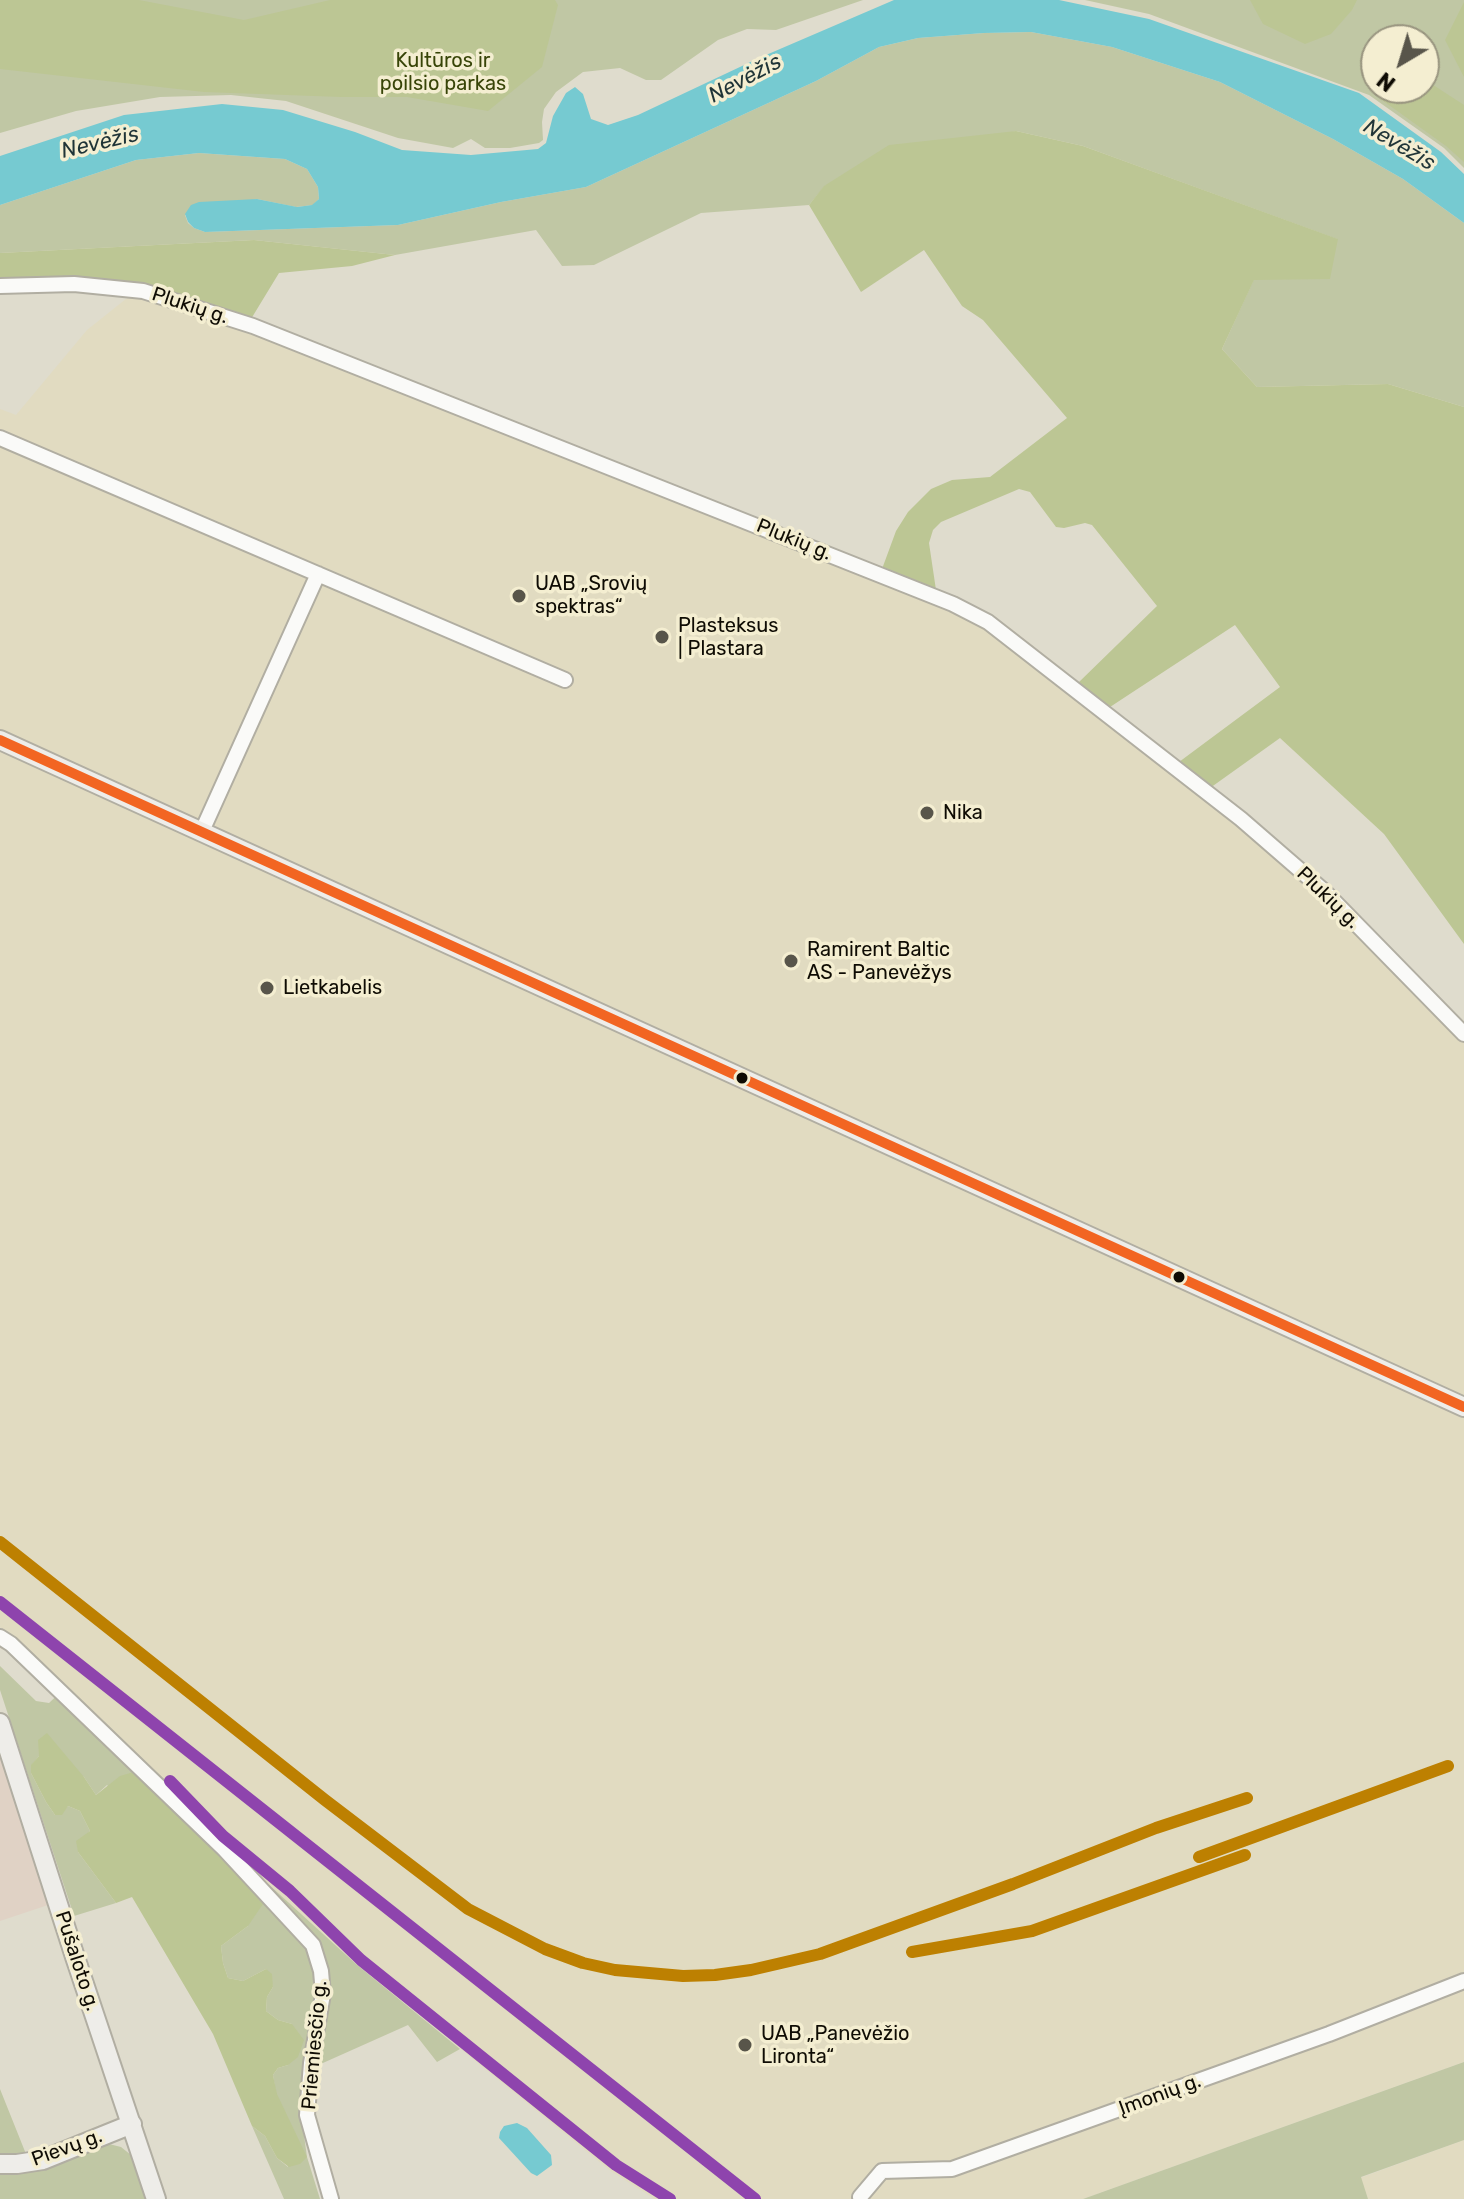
<!DOCTYPE html>
<html>
<head>
<meta charset="utf-8">
<style>
	body { margin:0 }
	#map { position:relative; width:1464px; height:2199px; overflow:hidden; background:#dfdccd; font-family:Rubik,sans-serif }
	canvas { display:block }
	.north { position:absolute; left:1360px; top:24px; width:80px; height:80px; box-sizing:border-box; background:#f4eed1; border:2px solid #98947f; border-radius:50%; rotate:218deg; font-size:22px; font-weight:700; line-height:32px; text-align:center; color:#0f0c04 }
	.north::after { content:''; display:block; margin:auto; width:28px; height:36px; background:#58554a; clip-path:polygon(50% 0,100% 100%,50% 72%,0 100%) }
</style>
</head>
<body>
<div id="map">
<canvas width="1464" height="2199"></canvas>
<div class="north">N</div>
</div>
<script>
const ctx = document.querySelector('canvas').getContext('2d');
ctx.lineJoin = 'round';
function paint(path, color) { ctx.fillStyle = color; ctx.fill(path, 'evenodd'); }
const toPath = rows => new Path2D(rows.map(r => 'M' + r).join(''));
function strokePath(path, color, width, dash) { ctx.strokeStyle = color; ctx.lineWidth = width; ctx.lineCap = dash ? 'butt' : 'round'; ctx.setLineDash(dash || []); ctx.stroke(path); }
function drawText(font, color, halo, rows, align = 'center') {
  ctx.font = font + ' Rubik,sans-serif'; ctx.lineWidth = 7; ctx.setLineDash([]); ctx.textBaseline = 'middle'; ctx.strokeStyle = halo; ctx.fillStyle = color; for (const [text, x, y, turn = 0] of rows) {
    ctx.save(); ctx.translate(x, y); ctx.rotate((+turn || 0) * Math.PI / 180); ctx.textAlign = isNaN(turn) ? turn : align; if (halo) ctx.strokeText(text, 0, 0); ctx.fillText(text, 0, 0); ctx.restore();
  }
}
paint(toPath([
	[0,1754,48,1905,0,1921]
]), '#e0d2c5');
paint(toPath([
	[141,287,936,590,983,610,1009,627,1262,829,1464,1028,1464,2062,1083,2199,655,2199,612,2172,356,1964,221,1841,19,1643,0,1627,0,409,16,415,87,330],
	[1464,2140,1464,2199,1368,2199,1360,2178]
]), '#e1dbc1');
paint(toPath([
	[0,0,863,0,776,30,747,29,718,40,661,80,646,80,620,68,583,72,556,92,544,109,542,122,543,140,539,143,510,148,485,148,471,139,453,148,398,138,286,101,231,95,160,97,76,111,0,133],
	[1085,0,1464,0,1464,168,1444,148,1369,95,1149,14],
	[1376,40,1424,40,1424,88,1376,88],
	[1031,32,1112,47,1220,82,1333,139,1403,179,1464,223,1464,407,1388,384,1257,387,1222,349,1254,279,1329,279,1337,239,1083,146,1016,131,825,186,809,205,701,213,594,265,562,266,536,230,395,255,254,240,0,253,0,205,136,160,199,153,285,159,307,169,318,187,319,199,313,205,296,207,257,199,185,215,188,223,194,228,205,232,398,225,501,202,586,187,816,81,879,47,918,38,984,33],
	[0,1666,36,1701,49,1703,65,1688,221,1841,356,1964,460,2049,437,2062,408,2025,305,2071,302,2121,307,2157,320,2199,284,2199,252,2126,265,2136,277,2158,288,2167,273,2075,278,2068,288,2065,292,2024,278,2020,266,2011,267,1997,273,1987,266,1969,243,1981,228,1978,223,1963,221,1946,248,1926,107,1785,96,1795,84,1777,39,1756,32,1765,31,1773,46,1802,55,1815,68,1806,80,1811,90,1831,84,1837,78,1852,116,1903,74,1916,0,1690],
	[1464,2062,1464,2140,1361,2177,1368,2199,1083,2199],
	[0,2089,26,2154,109,2144,121,2147,136,2159,149,2199,0,2199]
]), '#c0c7a4');
paint(toPath([
	[0,0,139,0,244,20,330,0,555,0,558,5,542,67,488,111,407,97,341,97,204,92,0,69],
	[1250,0,1357,0,1352,10,1331,34,1305,44,1263,24],
	[1464,2,1464,77,1445,40],
	[1424,79,1464,105,1464,162,1446,146,1375,95,1381,88,1424,88],
	[1016,131,1083,146,1338,239,1330,279,1254,280,1222,349,1257,387,1388,384,1464,407,1464,944,1384,834,1280,738,1210,788,1179,762,1280,687,1235,625,1110,707,1078,683,1157,606,1092,525,1085,523,1064,528,1056,527,1030,492,1019,489,941,522,933,530,929,543,936,590,882,569,896,531,908,512,931,489,952,480,990,477,1067,418,983,320,962,306,924,250,861,292,809,205,824,186,889,145],
	[254,240,395,255,352,266,279,273,251,319,141,287,0,281,0,253],
	[47,1733,84,1777,96,1795,120,1776,137,1771,221,1853,265,1901,248,1926,221,1946,223,1963,228,1978,243,1981,266,1969,272,1974,273,1987,267,1997,266,2011,278,2020,292,2024,304,2040,298,2057,288,2065,278,2068,273,2075,277,2094,307,2157,300,2164,289,2167,277,2158,265,2136,252,2126,213,2034,132,1897,116,1903,78,1852,76,1841,90,1831,80,1811,68,1806,62,1815,55,1815,46,1802,31,1773,31,1765,39,1756,38,1740]
]), '#bcc694');
paint(toPath([
	[894,0,1059,0,1149,19,1359,93,1441,152,1464,174,1464,223,1403,179,1333,139,1220,82,1112,47,1031,32,984,33,918,38,879,47,816,81,586,187,501,202,398,225,205,232,194,228,188,222,185,214,191,205,199,202,257,199,297,207,312,205,319,199,318,187,307,169,285,159,199,153,136,160,0,205,0,156,124,115,222,104,283,110,355,132,402,150,471,155,538,149,546,143,553,116,566,93,575,87,583,94,591,119,608,125,638,115,759,58],
	[517,2123,527,2128,551,2155,552,2165,537,2176,531,2173,499,2138,500,2132,504,2126]
]), '#76cad1');
const street = toPath([
	[0,286,74,284,143,291,253,326,953,604,988,622,1241,819,1324,891,1464,1034],
	[0,438,565,680],
	[202,831,318,574],
	[0,1637,11,1644,224,1849,313,1945,321,1971,323,1994,311,2063,307,2115,331,2199],
	[860,2197,882,2171,952,2169,1329,2034,1464,1981]
]);
const secondary = toPath([
	[0,740,1464,1407],
	[0,1723,75,1957,156,2199],
	[0,2164,17,2164,43,2160,132,2124]
]);
strokePath(street, '#b1aea2', 18);
strokePath(secondary, '#b1aea2', 22);
strokePath(street, '#fafaf8', 14);
strokePath(secondary, '#eeede9', 18);
strokePath(toPath([
	[0,740,1464,1407]
]), '#f26522', 10);
strokePath(toPath([
	[0,1542,325,1800,468,1909,545,1949,583,1963,615,1970,683,1976,715,1975,751,1970,820,1954,1013,1884,1156,1828,1247,1798],
	[1199,1857,1448,1766],
	[912,1952,1032,1931,1245,1855]
]), '#bd8001', 12);
strokePath(toPath([
	[0,1602,755,2199],
	[170,1781,223,1836,290,1891,361,1960,616,2165,670,2199]
]), '#8e44ad', 12);
for (const [x, y, r, color] of [
	[519,596,8,"#58554a"],
	[662,637,8,"#58554a"],
	[927,813,8,"#58554a"],
	[791,961,8,"#58554a"],
	[267,988,8,"#58554a"],
	[742,1078,7,"#0f0c04"],
	[1179,1277,7,"#0f0c04"],
	[745,2045,8,"#58554a"]
]) { const dot = new Path2D(); dot.arc(x, y, r, 0, 2 * Math.PI); ctx.fillStyle = color; ctx.fill(dot); strokePath(dot, '#f4eed1', 3); }
drawText('20px', '#384508', '#f4eed1', [
	["Kultūros ir",443,61],
	["poilsio parkas",443,84]
]);
drawText('20px', '#0f0c04', '#f4eed1', [
	["Plukių g.",190,306,18],
	["Plukių g.",794,540,22],
	["Plukių g.",1328,898,44],
	["Pušaloto g.",77,1961,72],
	["Priemiesčio g.",315,2045,-85],
	["Įmonių g.",1160,2095,-20],
	["Pievų g.",67,2148,-20]
]);
drawText('20px', '#0f0c04', '#f4eed1', [
	["UAB „Srovių",535,584],
	["spektras“",535,607],
	["Plasteksus",678,626],
	["| Plastara",678,649],
	["Nika",943,813],
	["Ramirent Baltic",807,950],
	["AS - Panevėžys",807,973],
	["Lietkabelis",283,988],
	["UAB „Panevėžio",761,2034],
	["Lironta“",761,2057]
], 'left');
drawText('italic 22px', '#1f3437', '#f4eed1', [
	["Nevėžis",745,79,-28],
	["Nevėžis",100,143,-13],
	["Nevėžis",1399,145,31]
]);
</script>
</body>
</html>
